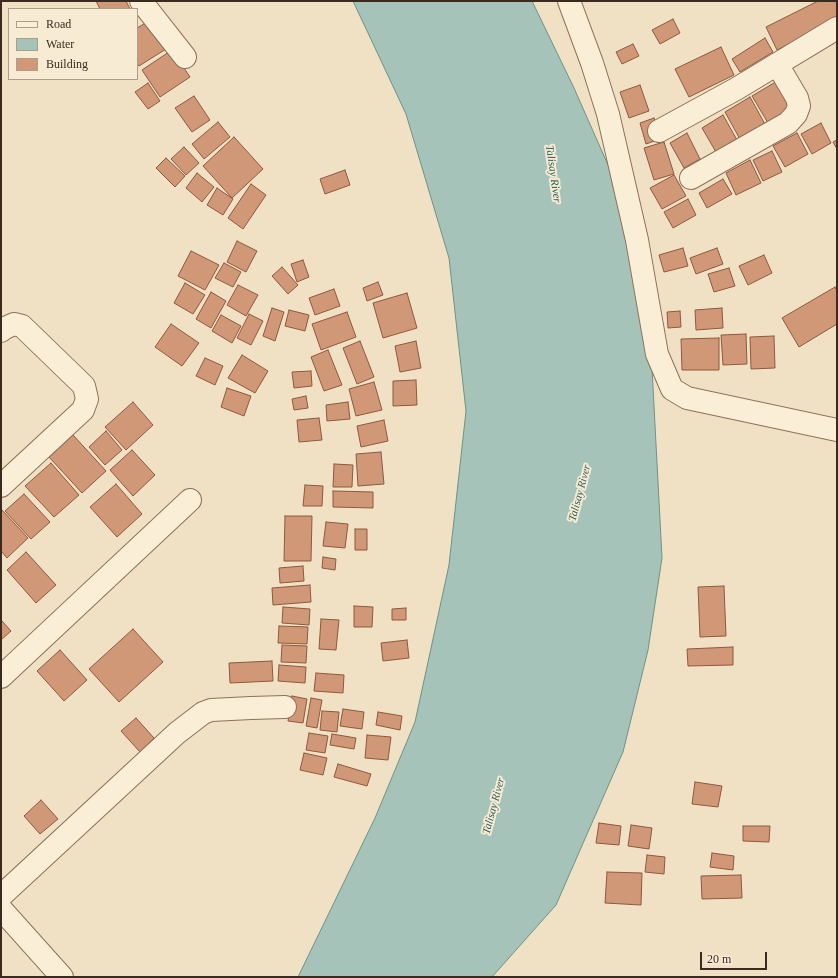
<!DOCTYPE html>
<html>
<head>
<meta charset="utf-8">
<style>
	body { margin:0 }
	#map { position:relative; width:838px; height:978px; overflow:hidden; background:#f1e1c4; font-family:"Times New Roman",serif }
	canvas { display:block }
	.frame { position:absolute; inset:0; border:2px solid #3b2a1e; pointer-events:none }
	.legend { position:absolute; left:8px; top:8px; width:130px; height:72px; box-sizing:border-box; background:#f7ebd4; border:1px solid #ac9e8b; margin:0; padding:5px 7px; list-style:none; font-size:12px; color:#3b2a1e }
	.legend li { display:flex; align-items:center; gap:8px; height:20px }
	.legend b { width:20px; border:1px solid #ac9e8b }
	.scale { position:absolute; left:700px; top:952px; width:67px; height:18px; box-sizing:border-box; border:2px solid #3b2a1e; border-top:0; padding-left:5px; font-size:12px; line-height:14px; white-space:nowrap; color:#3b2a1e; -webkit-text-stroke:3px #f7ebd4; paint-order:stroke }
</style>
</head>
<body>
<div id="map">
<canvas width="838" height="978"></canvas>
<div class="frame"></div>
<ul class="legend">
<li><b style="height:5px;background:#fbeed7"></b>Road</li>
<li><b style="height:11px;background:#a6c3b9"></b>Water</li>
<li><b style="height:11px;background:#d19877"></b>Building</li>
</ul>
<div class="scale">20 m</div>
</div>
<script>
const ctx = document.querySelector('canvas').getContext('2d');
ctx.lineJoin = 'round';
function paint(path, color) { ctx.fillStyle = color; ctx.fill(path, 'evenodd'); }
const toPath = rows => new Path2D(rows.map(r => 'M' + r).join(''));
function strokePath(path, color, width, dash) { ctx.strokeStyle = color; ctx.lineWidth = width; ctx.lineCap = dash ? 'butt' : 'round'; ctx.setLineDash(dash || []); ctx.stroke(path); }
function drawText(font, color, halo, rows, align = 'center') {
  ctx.font = font + ' "Times New Roman",serif'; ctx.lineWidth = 4; ctx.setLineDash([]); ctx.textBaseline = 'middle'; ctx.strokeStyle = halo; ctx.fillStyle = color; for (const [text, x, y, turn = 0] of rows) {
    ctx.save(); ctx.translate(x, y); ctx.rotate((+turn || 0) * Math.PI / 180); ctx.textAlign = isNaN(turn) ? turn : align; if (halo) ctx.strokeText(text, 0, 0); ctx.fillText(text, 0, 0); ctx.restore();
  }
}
const water = toPath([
	[353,1,532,1,574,88,619,190,651,349,662,558,648,650,623,752,556,905,492,977,298,977,375,818,415,722,449,565,466,411,449,258,406,114,353,1]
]);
paint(water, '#a6c3b9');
strokePath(water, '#6c9287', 1);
const building = toPath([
	[96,1,126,1,130,9,100,9,96,1],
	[818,1,837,1,837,20,777,50,766,27,818,1],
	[673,19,680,33,660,44,652,30,673,19],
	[149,21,166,49,139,66,137,64,137,28,149,21],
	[765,38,773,52,740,72,732,59,765,38],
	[633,44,639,56,622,64,616,52,633,44],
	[721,47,734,75,689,97,675,69,721,47],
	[172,50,190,77,160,97,142,70,172,50],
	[779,80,795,107,768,123,752,96,779,80],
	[148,83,160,101,148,109,135,92,148,83],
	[640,85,649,111,629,118,620,92,640,85],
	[194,96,210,120,192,132,175,108,194,96],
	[750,97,766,126,741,141,725,112,750,97],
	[723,115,737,140,716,152,702,128,723,115],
	[654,118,660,139,646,144,640,123,654,118],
	[218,122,230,137,204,159,192,144,218,122],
	[821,123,831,143,812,154,801,134,821,123],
	[687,133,700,159,684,168,670,143,687,133],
	[797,133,808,154,785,167,773,146,797,133],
	[234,137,263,169,232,198,203,166,234,137],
	[837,140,837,149,833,142,837,140],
	[664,142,674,174,654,180,644,148,664,142],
	[184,147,199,163,186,175,171,159,184,147],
	[772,151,782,172,763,181,753,160,772,151],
	[166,158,185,176,175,187,156,168,166,158],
	[750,160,761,183,736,195,726,173,750,160],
	[345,170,350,185,325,194,320,179,345,170],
	[197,173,214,187,202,202,186,188,197,173],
	[674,175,686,196,662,209,650,188,674,175],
	[723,179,732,194,707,208,699,193,723,179],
	[251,184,266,195,243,229,228,218,251,184],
	[217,188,233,199,223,215,207,205,217,188],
	[688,199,696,215,673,228,664,212,688,199],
	[237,241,257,251,246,272,227,262,237,241],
	[683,248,688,266,664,272,659,255,683,248],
	[717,248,723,264,696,274,690,258,717,248],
	[191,251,219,265,205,290,178,276,191,251],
	[764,255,772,273,748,285,739,266,764,255],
	[303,260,309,277,297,282,291,264,303,260],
	[224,263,241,272,233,287,215,278,224,263],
	[282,267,298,285,288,294,272,276,282,267],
	[729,268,735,286,714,292,708,274,729,268],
	[378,282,383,295,367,301,363,288,378,282],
	[185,283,205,295,193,314,174,303,185,283],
	[238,285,258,295,246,316,227,305,238,285],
	[835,287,837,291,837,324,799,347,782,318,835,287],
	[334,289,340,306,315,315,309,298,334,289],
	[211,292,226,301,211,328,196,319,211,292],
	[407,293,417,328,383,338,373,303,407,293],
	[272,308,284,312,275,341,263,336,272,308],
	[722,308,723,328,696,330,695,310,722,308],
	[289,310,309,315,305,331,285,326,289,310],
	[680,311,681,327,668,328,667,312,680,311],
	[347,312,356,337,321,350,312,324,347,312],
	[249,314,263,321,251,345,237,338,249,314],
	[221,315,241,326,232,343,212,331,221,315],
	[171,324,199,343,182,366,155,347,171,324],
	[746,334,747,364,723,365,721,335,746,334],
	[774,336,775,368,751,369,750,337,774,336],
	[719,338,719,370,682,370,681,339,719,338],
	[360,341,374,377,357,384,343,348,360,341],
	[416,341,421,368,400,372,395,346,416,341],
	[328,350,342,385,324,391,311,357,328,350],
	[242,355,268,371,255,393,228,378,242,355],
	[205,358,223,366,215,385,196,376,205,358],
	[311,371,312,386,294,388,292,372,311,371],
	[416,380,417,405,393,406,393,381,416,380],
	[374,382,382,410,356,416,349,389,374,382],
	[227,388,251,396,244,416,221,407,227,388],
	[306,396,308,408,294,410,292,399,306,396],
	[133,402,153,425,126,450,105,427,133,402],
	[348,402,350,419,327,421,326,405,348,402],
	[319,418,322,440,299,442,297,420,319,418],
	[384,420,388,441,361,447,357,426,384,420],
	[106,431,122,450,105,465,89,447,106,431],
	[73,435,106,471,82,493,49,457,73,435],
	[132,450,155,475,133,496,110,470,132,450],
	[381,452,384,484,358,486,356,454,381,452],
	[51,463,79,495,54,517,25,486,51,463],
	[334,464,353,465,352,487,333,487,334,464],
	[116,484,142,514,117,537,90,507,116,484],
	[305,485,323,486,322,506,303,506,305,485],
	[333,491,373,492,373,508,333,507,333,491],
	[24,494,50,522,31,539,5,511,24,494],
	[1,509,28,538,7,558,1,551,1,509],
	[285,516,312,516,311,561,284,561,285,516],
	[326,522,348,524,345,548,323,546,326,522],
	[355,529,367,529,367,550,355,550,355,529],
	[26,552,56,585,36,603,7,570,26,552],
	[323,557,336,559,335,570,322,568,323,557],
	[303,566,304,581,280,583,279,568,303,566],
	[310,585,311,602,273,605,272,588,310,585],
	[724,586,726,636,700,637,698,587,724,586],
	[354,606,373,607,372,627,354,627,354,606],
	[283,607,310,609,309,625,282,623,283,607],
	[406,608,406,620,392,620,392,609,406,608],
	[321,619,339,620,336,650,319,649,321,619],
	[1,620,11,631,1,640,1,620],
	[279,626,308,627,307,644,278,643,279,626],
	[133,629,163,662,119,702,89,669,133,629],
	[407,640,409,658,383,661,381,643,407,640],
	[282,645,307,646,306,663,281,662,282,645],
	[733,647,733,665,688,666,687,649,733,647],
	[60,650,87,680,64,701,37,671,60,650],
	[272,661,273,681,230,683,229,663,272,661],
	[279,665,306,667,305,683,278,681,279,665],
	[316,673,344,675,343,693,314,691,316,673],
	[292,696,307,699,303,723,288,721,292,696],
	[311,698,322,700,317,728,306,726,311,698],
	[343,709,364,712,362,729,340,726,343,709],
	[322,711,339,712,337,732,320,730,322,711],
	[378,712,402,716,400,730,376,725,378,712],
	[136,718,154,738,140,752,121,731,136,718],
	[309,733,328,736,325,753,306,750,309,733],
	[332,734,356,738,354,749,330,745,332,734],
	[367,735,391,737,388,760,365,758,367,735],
	[304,753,327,758,323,775,300,770,304,753],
	[338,764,371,774,367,786,334,777,338,764],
	[695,782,722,786,718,807,692,804,695,782],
	[41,800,58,819,40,834,24,816,41,800],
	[599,823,621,826,619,845,596,843,599,823],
	[631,825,652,828,649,849,628,846,631,825],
	[743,826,770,826,769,842,743,841,743,826],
	[712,853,734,856,733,870,710,867,712,853],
	[647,855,665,857,664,874,645,872,647,855],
	[607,872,642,873,641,905,605,903,607,872],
	[741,875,742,898,702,899,701,876,741,875]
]);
paint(building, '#d19877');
strokePath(building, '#8d583d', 1);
const minor = toPath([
	[141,1,185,57],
	[569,1,592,63,608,114,637,240,657,354,672,389,687,398,837,430],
	[659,131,736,89,837,28],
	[691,178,788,123,796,114,799,106,797,98,777,64],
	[1,331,5,328,14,324,22,326,84,386,87,399,83,410,1,486],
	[1,677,190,500],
	[1,896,177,733,203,713,211,710,251,708,285,707],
	[1,909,62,977]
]);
strokePath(minor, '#8c7159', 24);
strokePath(minor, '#fbeed7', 22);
drawText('italic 11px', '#2c5c56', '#f7ebd4', [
	["Talisay River",553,174,82],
	["Talisay River",580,493,-75],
	["Talisay River",494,806,-75]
]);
</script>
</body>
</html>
